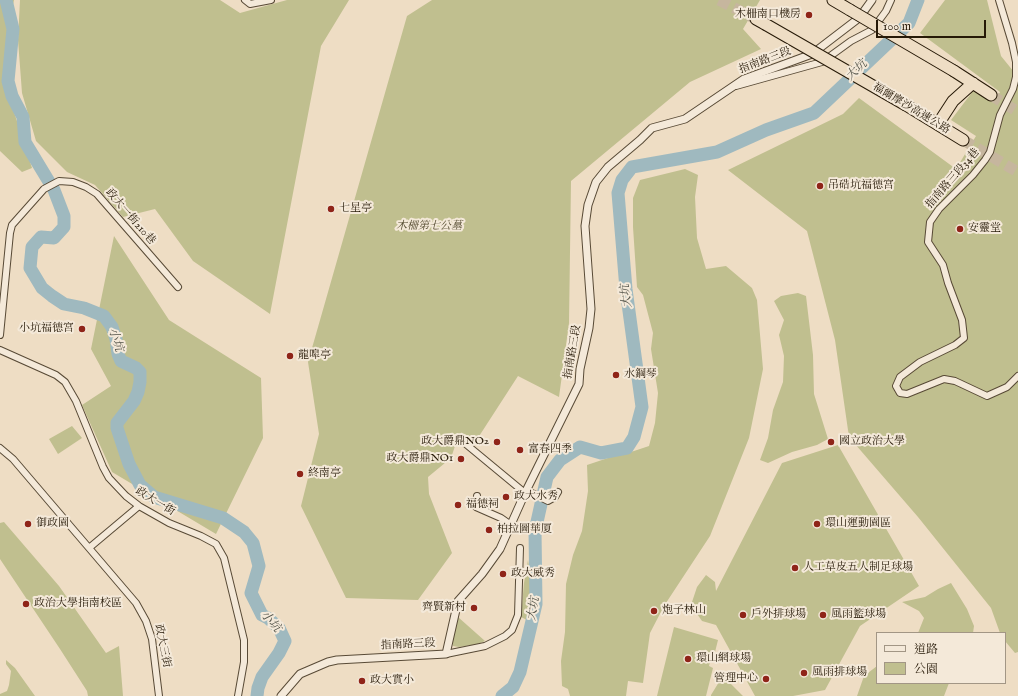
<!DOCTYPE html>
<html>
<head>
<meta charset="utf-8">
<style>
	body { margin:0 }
	#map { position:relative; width:1018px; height:696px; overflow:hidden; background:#eeddc4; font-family:"IM FELL English","Noto Serif TC",serif }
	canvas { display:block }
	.legend { position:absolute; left:876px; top:632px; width:130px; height:52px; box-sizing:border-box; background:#f4e9d9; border:1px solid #a29685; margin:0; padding:5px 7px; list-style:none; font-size:12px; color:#261907 }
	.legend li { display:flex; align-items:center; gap:8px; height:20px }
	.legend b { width:20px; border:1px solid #a29685 }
	.scale { position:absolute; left:876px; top:20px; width:110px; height:18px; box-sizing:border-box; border:2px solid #261907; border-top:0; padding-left:5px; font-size:12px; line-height:14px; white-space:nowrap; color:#261907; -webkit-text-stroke:3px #f4e9d9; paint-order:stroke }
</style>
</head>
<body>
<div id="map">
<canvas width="1018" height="696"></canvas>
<ul class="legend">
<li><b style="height:5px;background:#f4e9d9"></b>道路</li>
<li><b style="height:11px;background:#c0bf8f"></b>公園</li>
</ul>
<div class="scale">100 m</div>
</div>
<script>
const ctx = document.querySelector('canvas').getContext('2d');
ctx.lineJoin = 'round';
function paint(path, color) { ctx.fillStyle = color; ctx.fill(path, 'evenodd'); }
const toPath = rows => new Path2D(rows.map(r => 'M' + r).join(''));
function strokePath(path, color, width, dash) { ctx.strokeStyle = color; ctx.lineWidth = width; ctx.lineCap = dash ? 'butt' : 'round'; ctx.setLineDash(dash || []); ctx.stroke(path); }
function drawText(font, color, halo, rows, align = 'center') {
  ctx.font = font + ' "IM FELL English","Noto Serif TC",serif'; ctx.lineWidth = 4; ctx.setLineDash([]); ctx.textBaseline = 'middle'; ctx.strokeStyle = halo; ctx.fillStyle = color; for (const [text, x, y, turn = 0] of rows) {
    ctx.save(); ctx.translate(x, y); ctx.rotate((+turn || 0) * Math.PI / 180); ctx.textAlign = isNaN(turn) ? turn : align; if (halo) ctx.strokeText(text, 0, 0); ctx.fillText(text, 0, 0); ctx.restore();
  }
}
paint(toPath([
	[0,0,14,0,9,23,6,87,32,168,22,172,0,151],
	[20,0,220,0,240,13,287,0,349,0,321,46,270,314,193,261,155,209,123,217,95,185,67,172,36,141,22,93,18,40],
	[432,0,760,0,743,29,761,49,690,82,571,181,569,323,559,397,518,376,474,444,456,443,451,458,428,477,429,494,452,553,418,600,346,598,301,506,319,434,308,362,407,16],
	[945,0,987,0,1001,56,1018,77,1018,652,1015,653,1005,641,1005,633,1000,633,991,608,918,517,849,437,835,340,807,231,728,170,843,114,859,98,956,169,976,136,951,120,973,91,994,103,1000,92,920,33],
	[685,169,698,175,695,197,697,238,706,269,726,266,752,288,757,300,763,369,749,438,710,536,664,606,650,633,643,683,628,681,626,696,570,696,568,689,562,686,561,661,565,632,566,584,573,555,582,531,588,491,587,465,611,457,634,451,649,446,655,423,658,393,651,349,653,333,643,295,637,287,633,227,633,198,640,180],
	[114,236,169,320,261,378,263,438,216,534,112,472,82,405,111,386,91,349],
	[798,293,806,296,813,355,814,394,828,439,817,445,792,452,768,463,760,460,768,438,773,410,783,382,784,356,779,335,784,320,774,301,781,296],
	[72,426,82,438,58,454,49,439],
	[838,445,919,586,860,626,825,690,793,696,755,696,716,625,702,621,691,605,697,587,706,575,715,582,716,591,782,463],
	[4,522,59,586,106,653,119,646,123,696,88,696,87,691,60,649,0,559,0,523],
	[528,560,533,593,529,621,521,617,524,583],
	[951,583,967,609,974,626,973,633,918,633,924,618,919,611,902,602,925,597,938,589],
	[458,617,485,641,478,644,459,647,453,646,453,640],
	[674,627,718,640,715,652,712,652,709,666,713,668,706,696,657,696],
	[6,660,15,668,35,696,0,696,0,694,7,691,9,685,11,671,6,664],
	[877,666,877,683,949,683,944,696,857,696,864,676],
	[719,682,729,682,743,696,711,696,711,695]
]), '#c0bf8f');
strokePath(toPath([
	[6,0,13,29,8,81,12,96,23,117,25,142,54,190,64,216,64,227,54,238,41,237,32,247,30,268,42,288,52,296,64,304,84,308,104,316,112,327,116,339,118,354,121,361,136,368,140,372,140,382,138,392,134,401,117,423,117,428,129,464,140,485,154,497,223,518,244,532,253,543,259,566,251,593,262,615,268,618,279,628,285,641,279,653,262,677,258,688,257,696],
	[502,696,513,687,520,672,536,604,535,531,547,477,560,460,580,447,601,453,627,448,634,437,642,407,626,289,618,193,622,180,632,167,717,152,766,130,814,113,909,23,918,0]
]), '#9fb9bf', 13);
strokePath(toPath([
	[719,0,756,19],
	[991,95,1018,112],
	[963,140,1018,172]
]), '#c6b69e', 11, [11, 5.5]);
const minor = toPath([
	[245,0,250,4,271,0],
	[999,0,1012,43,1016,62,1016,77,1013,89,1000,115,990,152,985,160,973,175,939,209,930,222,928,242,943,265,948,283,962,320,964,338,955,345,920,362,900,377,896,386,900,393,907,394,944,379,955,381,987,396,1007,387,1018,376],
	[736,86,822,62,851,41,872,30,886,11,891,0],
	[0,335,10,233,12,225,44,189,59,181,73,182,86,187,97,194,178,287],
	[0,350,56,375,65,382,76,401,103,467,109,478,126,496,139,506,169,523,201,536,216,544,224,558,244,640,244,662,238,696],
	[467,445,525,493,532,493,548,501,555,497,558,492],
	[0,448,13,459,136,603,146,621,152,639,159,696],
	[477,496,476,507,501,518,511,525],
	[89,548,139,506],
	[446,654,485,646,505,636,512,630,518,615,520,548]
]);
const tertiary = toPath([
	[281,696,300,674,328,662,337,660,446,654,458,601,482,574,500,549,525,493,579,384,580,369,589,328,591,309,585,226,588,205,596,182,608,167,640,140,652,128,685,119,744,79,812,54,859,18,872,0]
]);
const motorway = toPath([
	[833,0,850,10],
	[756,19,765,24],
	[954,71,991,95],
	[906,105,963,140],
	[938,124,953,101,973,83]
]);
strokePath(minor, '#584a36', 8);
strokePath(tertiary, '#584a36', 9);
strokePath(motorway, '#261907', 13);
strokePath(minor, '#f4e9d9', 6);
strokePath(tertiary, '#f4e9d9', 7);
strokePath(motorway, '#eeddc4', 11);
const motorwayBridge = toPath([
	[850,10,954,71],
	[765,24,906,105]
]);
strokePath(motorwayBridge, '#261907', 13, []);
strokePath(motorwayBridge, '#eeddc4', 11);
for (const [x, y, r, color] of [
	[809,15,4,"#8f2418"],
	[820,186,4,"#8f2418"],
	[331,209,4,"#8f2418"],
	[960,229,4,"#8f2418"],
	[82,329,4,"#8f2418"],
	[290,356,4,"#8f2418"],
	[616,375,4,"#8f2418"],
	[497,442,4,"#8f2418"],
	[831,442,4,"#8f2418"],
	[520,450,4,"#8f2418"],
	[461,459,4,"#8f2418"],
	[300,474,4,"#8f2418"],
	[506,497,4,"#8f2418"],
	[458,505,4,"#8f2418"],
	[28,524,4,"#8f2418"],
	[817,524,4,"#8f2418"],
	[489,530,4,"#8f2418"],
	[795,568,4,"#8f2418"],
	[503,574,4,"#8f2418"],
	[26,604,4,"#8f2418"],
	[474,608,4,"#8f2418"],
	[654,611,4,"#8f2418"],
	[743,615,4,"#8f2418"],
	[823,615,4,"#8f2418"],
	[688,659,4,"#8f2418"],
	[804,673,4,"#8f2418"],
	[766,679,4,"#8f2418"],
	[362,681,4,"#8f2418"]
]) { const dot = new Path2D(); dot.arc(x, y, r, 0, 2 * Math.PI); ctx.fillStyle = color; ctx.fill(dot); strokePath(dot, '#f4e9d9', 1.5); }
drawText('11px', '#261907', '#f4e9d9', [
	["木柵南口機房",801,15,"right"],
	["吊硞坑福德宮",828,186],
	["七星亭",339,209],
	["安靈堂",968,229],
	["小坑福德宮",74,329,"right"],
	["龍嗥亭",298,356],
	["水鋼琴",624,375],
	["政大爵鼎NO2",489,442,"right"],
	["國立政治大學",839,442],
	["富春四季",528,450],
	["政大爵鼎NO1",453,459,"right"],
	["終南亭",308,474],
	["政大水秀",514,497],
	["福德祠",466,505],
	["御政園",36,524],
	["環山運動園區",825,524],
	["柏拉圖華厦",497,530],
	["人工草皮五人制足球場",803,568],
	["政大威秀",511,574],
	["政治大學指南校區",34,604],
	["齊賢新村",466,608,"right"],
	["炮子林山",662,611],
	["戶外排球場",751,615],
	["風雨籃球場",831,615],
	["環山網球場",696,659],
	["風雨排球場",812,673],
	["管理中心",758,679,"right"],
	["政大實小",370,681]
], 'left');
drawText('11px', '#261907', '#f4e9d9', [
	["指南路三段",765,61,-21],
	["福爾摩沙高速公路",911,109,31],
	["指南路三段34巷",953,179,-49],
	["政大一街210巷",130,217,49],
	["指南路三段",573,352,-80],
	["政大一街",155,502,31],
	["指南路三段",408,645,-3],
	["政大三街",162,646,78]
]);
drawText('italic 11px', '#544b30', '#f4e9d9', [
	["木柵第七公墓",429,227]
]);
drawText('italic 12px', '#505147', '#f4e9d9', [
	["大坑",857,71,-44],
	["大坑",627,296,-97],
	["小坑",115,340,72],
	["大坑",534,609,-81],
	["小坑",270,622,49]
]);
</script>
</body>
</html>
